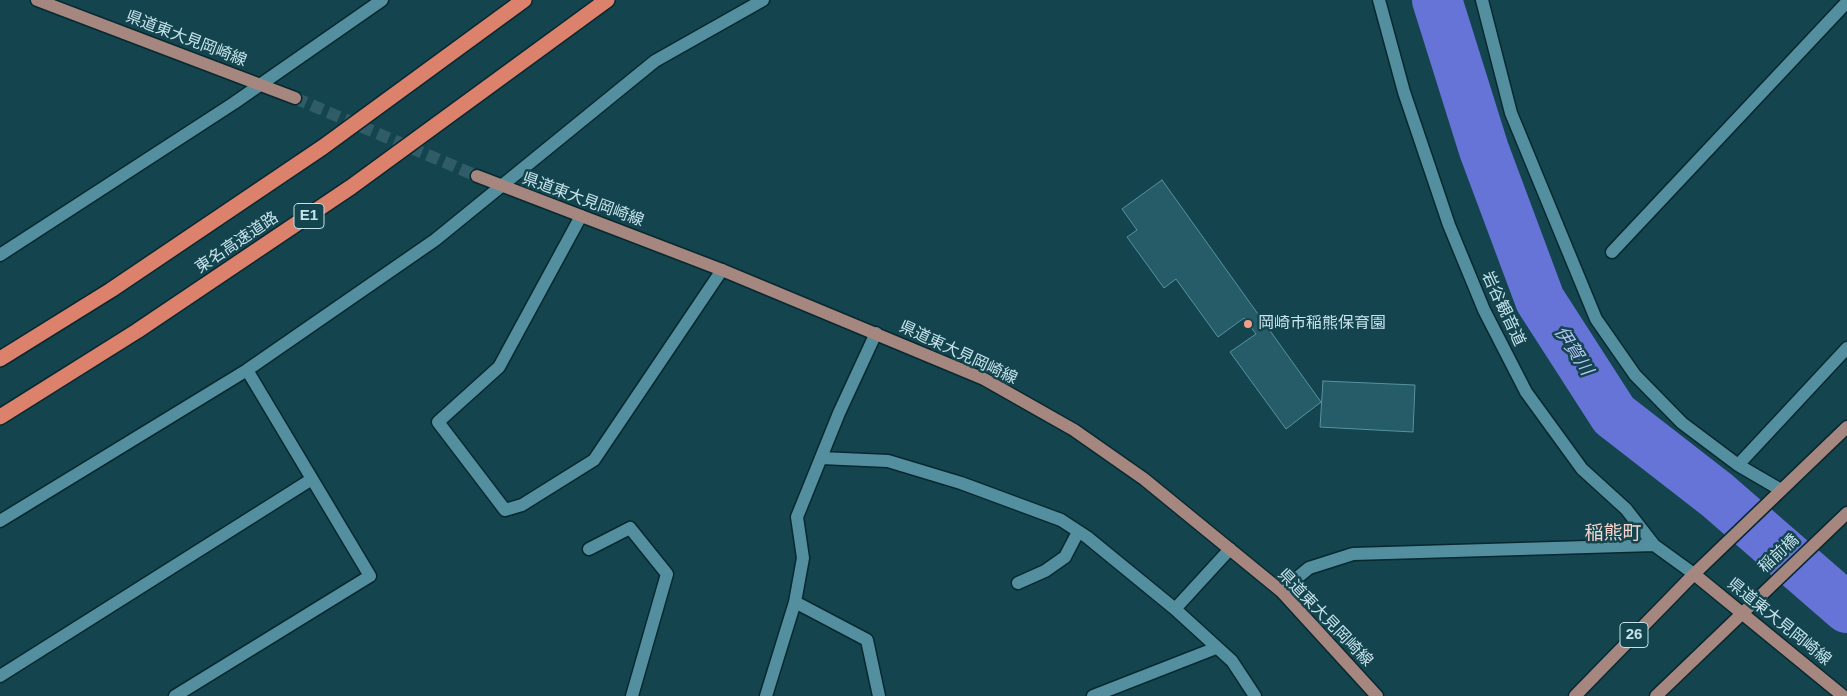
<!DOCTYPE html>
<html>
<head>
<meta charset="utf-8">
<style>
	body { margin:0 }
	canvas { display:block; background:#14444e }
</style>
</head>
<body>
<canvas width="1847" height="696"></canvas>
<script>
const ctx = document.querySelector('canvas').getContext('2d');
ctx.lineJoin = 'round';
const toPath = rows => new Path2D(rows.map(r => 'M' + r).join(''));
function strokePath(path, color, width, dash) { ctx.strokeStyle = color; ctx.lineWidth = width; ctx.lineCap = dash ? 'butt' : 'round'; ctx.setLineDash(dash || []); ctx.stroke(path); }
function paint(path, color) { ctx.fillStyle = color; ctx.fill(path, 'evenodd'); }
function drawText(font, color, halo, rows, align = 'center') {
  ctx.font = font + ' Helvetica,"Noto Sans JP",sans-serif'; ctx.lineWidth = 5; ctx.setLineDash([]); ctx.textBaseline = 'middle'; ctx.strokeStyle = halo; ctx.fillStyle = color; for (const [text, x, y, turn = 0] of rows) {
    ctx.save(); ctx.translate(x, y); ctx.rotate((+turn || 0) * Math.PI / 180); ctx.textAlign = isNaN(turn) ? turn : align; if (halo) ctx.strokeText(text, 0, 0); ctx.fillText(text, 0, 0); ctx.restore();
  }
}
strokePath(toPath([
	[1437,0,1484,150,1540,300,1614,415,1717,495,1847,608]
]), '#6674d7', 50);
const building = toPath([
	[1162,180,1321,402,1286,429,1230,352,1256,334,1244,318,1218,337,1176,279,1164,288,1127,237,1137,230,1122,209,1162,180],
	[1323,381,1415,385,1413,432,1320,427,1323,381]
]);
paint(building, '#265c68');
strokePath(building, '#5592a0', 1);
strokePath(toPath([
	[295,98,477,176]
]), '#2f5c66', 12, [12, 6]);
const minor = toPath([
	[1379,0,1404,92,1449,225,1484,310,1526,392,1582,469,1626,509,1654,545,1694,574],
	[1482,0,1511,113,1596,319,1635,375,1682,423,1738,465,1781,490],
	[581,216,499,367,438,422,505,510,522,505,594,460,722,270],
	[1612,252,1847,2],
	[0,255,234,103,382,0],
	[821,458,888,461,961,483,1061,520,1087,537,1175,609,1232,661,1255,696],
	[1738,465,1847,348],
	[0,521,247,370,435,240,655,61,763,0],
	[589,549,630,528,667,574,632,696],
	[1018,583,1045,571,1065,557,1078,532],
	[1281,591,1309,568,1353,554,1654,545],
	[795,602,867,640,879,696],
	[1175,609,1230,549],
	[0,676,312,479],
	[175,696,370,576,247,370],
	[766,696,795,602,803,558,797,517,839,413,876,333],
	[1093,696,1216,648]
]);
const major = toPath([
	[37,0,295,98],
	[477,176,722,270,984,379,1074,430,1144,479,1281,591,1377,696],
	[1694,574,1843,696],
	[1575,696,1694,574,1847,427],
	[1656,696,1847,513]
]);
const highway = toPath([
	[0,359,111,290,323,147,524,0],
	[0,417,137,331,351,187,607,0]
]);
strokePath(minor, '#07282f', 15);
strokePath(major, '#07282f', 15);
strokePath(highway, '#07282f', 18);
strokePath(minor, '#538f9e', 12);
strokePath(major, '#a5877f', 12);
strokePath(highway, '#dc816b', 15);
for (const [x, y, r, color] of [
	[1248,324,5,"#f49e88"]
]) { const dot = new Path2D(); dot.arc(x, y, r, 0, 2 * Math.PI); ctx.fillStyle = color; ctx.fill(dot); strokePath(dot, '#14444e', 2); }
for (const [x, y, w] of [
	[309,216,30],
	[1634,635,28]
]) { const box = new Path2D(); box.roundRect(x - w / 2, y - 12.5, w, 25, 4); ctx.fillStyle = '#14444e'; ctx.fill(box); strokePath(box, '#c5e3eb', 1); }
drawText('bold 15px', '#c5e3eb', null, [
	["E1",309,216],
	["26",1634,635]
]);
drawText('16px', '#c5e3eb', '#14444e', [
	["県道東大見岡崎線",186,39,21],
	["県道東大見岡崎線",583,200,20],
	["東名高速道路",237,243,-34],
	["岩谷観音道",1503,309,65],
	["県道東大見岡崎線",958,353,25],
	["稲前橋",1779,554,-43],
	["県道東大見岡崎線",1325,618,46],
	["県道東大見岡崎線",1779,622,39]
]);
drawText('16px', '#c5e3eb', '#14444e', [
	["岡崎市稲熊保育園",1258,324]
], 'left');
drawText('italic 18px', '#b9c4f6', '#14444e', [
	["伊賀川",1573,351,57]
]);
drawText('19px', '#f6d4cb', '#14444e', [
	["稲熊町",1613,534]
]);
</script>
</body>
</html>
